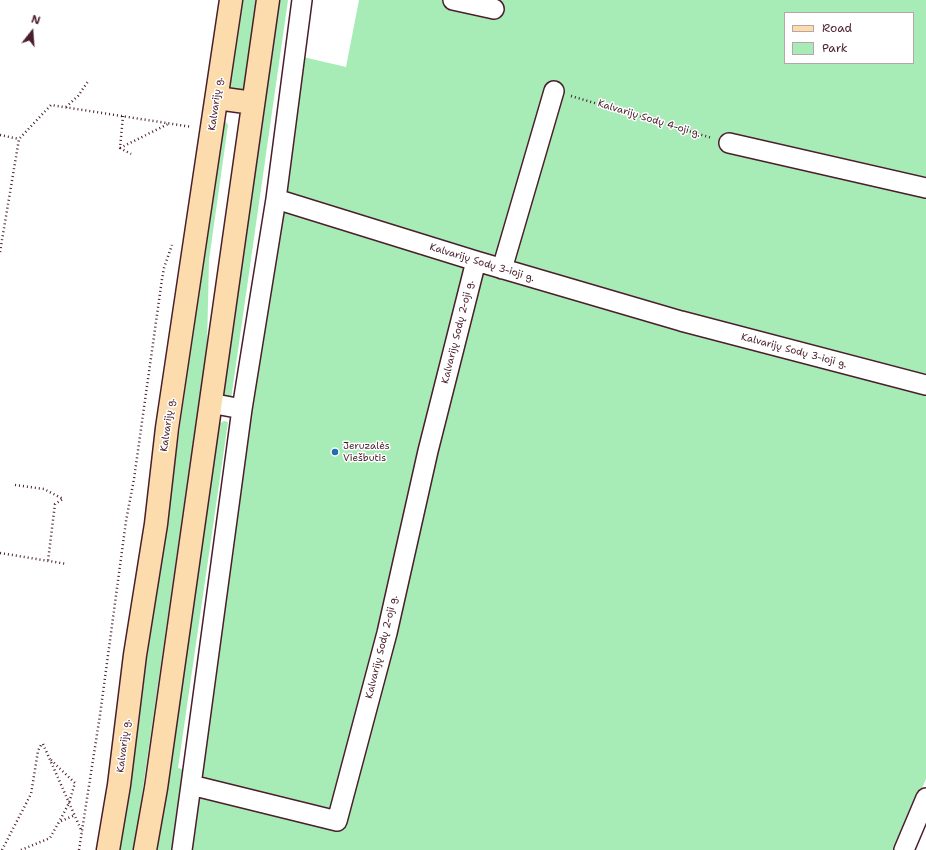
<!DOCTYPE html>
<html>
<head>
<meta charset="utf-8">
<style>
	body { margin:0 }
	#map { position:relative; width:926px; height:850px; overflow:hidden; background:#fff; font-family:"Shantell Sans",sans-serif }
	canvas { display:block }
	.legend { position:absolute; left:784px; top:12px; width:130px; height:52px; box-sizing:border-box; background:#fff; border:1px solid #b7a5aa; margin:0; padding:5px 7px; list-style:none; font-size:12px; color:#4a1f2b }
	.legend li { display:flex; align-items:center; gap:8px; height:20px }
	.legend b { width:20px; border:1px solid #b7a5aa }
	.north { position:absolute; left:12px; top:12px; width:40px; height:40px; -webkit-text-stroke:3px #fff; paint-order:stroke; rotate:17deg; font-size:11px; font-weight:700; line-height:16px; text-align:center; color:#4a1f2b }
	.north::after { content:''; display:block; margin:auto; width:14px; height:18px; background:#4a1f2b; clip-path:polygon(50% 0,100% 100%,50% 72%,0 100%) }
</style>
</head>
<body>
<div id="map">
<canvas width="926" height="850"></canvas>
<ul class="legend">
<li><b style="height:5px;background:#fcdcac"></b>Road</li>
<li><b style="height:11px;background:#a7ebb6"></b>Park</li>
</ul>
<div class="north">N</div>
</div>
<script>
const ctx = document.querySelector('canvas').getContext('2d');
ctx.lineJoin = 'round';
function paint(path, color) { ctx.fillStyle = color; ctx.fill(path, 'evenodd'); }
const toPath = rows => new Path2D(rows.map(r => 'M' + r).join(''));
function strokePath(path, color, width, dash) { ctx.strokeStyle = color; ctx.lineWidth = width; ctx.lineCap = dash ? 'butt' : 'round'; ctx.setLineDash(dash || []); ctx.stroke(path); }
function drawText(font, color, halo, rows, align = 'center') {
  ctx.font = font + ' "Shantell Sans",sans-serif'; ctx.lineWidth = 3; ctx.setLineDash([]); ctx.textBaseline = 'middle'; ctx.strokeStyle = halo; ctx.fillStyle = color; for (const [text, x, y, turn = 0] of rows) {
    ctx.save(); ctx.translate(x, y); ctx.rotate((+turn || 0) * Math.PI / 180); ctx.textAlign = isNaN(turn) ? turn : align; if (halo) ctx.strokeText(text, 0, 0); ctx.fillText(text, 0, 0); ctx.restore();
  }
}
paint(toPath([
	[241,0,256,0,244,90,242,92,232,94,228,88],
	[278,0,288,0,231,399,224,396,222,392],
	[359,0,926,0,926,779,895,850,188,850,268,300,299,56,346,67],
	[785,13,913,13,913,63,785,63],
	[226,122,228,125,209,260,207,345,134,850,120,850,213,193,224,123],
	[224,421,228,422,178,768,185,770,174,850,157,850,217,425]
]), '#a7ebb6');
const minor = toPath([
	[453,0,494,9],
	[729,143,926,188],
	[276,199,302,0],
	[502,269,554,91],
	[210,403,242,409,276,199,476,261,681,321,926,385],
	[191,785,242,409],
	[182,850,191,785,337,821,387,633,428,451,476,261],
	[904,850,926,798]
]);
const primary = toPath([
	[217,98,253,103],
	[108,850,119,785,135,655,156,524,167,428,231,0],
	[145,850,156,788,268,0]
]);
strokePath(minor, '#4a1f2b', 22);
strokePath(primary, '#4a1f2b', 25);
strokePath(toPath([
	[571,96,712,138],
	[66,107,78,96,89,80],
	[123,116,120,148,131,154],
	[0,135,19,139],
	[120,148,168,124],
	[0,252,19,139,51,105,192,127],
	[15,485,44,489,63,499,55,504,48,561],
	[0,553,67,564],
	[43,744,82,832],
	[51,760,75,783,69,803,59,822],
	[2,850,31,794,38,751,42,743],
	[21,850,50,838,59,822,75,815],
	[79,850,100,715,126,521,134,479,162,279,164,268,172,245]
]), '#4a1f2b', 2.5, [1, 3]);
strokePath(minor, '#fff', 19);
strokePath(primary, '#fcdcac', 22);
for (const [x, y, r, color] of [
	[335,452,4,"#1f6fb2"]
]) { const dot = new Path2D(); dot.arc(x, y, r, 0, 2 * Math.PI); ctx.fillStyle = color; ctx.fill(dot); strokePath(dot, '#fff', 1.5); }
drawText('10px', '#4a1f2b', '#fff', [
	["Kalvarijų g.",216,104,-82],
	["Kalvarijų Sodų 4-oji g.",649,119,17],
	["Kalvarijų Sodų 3-ioji g.",482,263,17],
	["Kalvarijų Sodų 2-oji g.",458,332,-76],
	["Kalvarijų Sodų 3-ioji g.",794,351,15],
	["Kalvarijų g.",168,425,-82],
	["Kalvarijų Sodų 2-oji g.",382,647,-76],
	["Kalvarijų g.",124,746,-83]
]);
drawText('10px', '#4a1f2b', '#fff', [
	["Jeruzalės",343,446],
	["Viešbutis",343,458]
], 'left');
</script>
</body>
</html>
